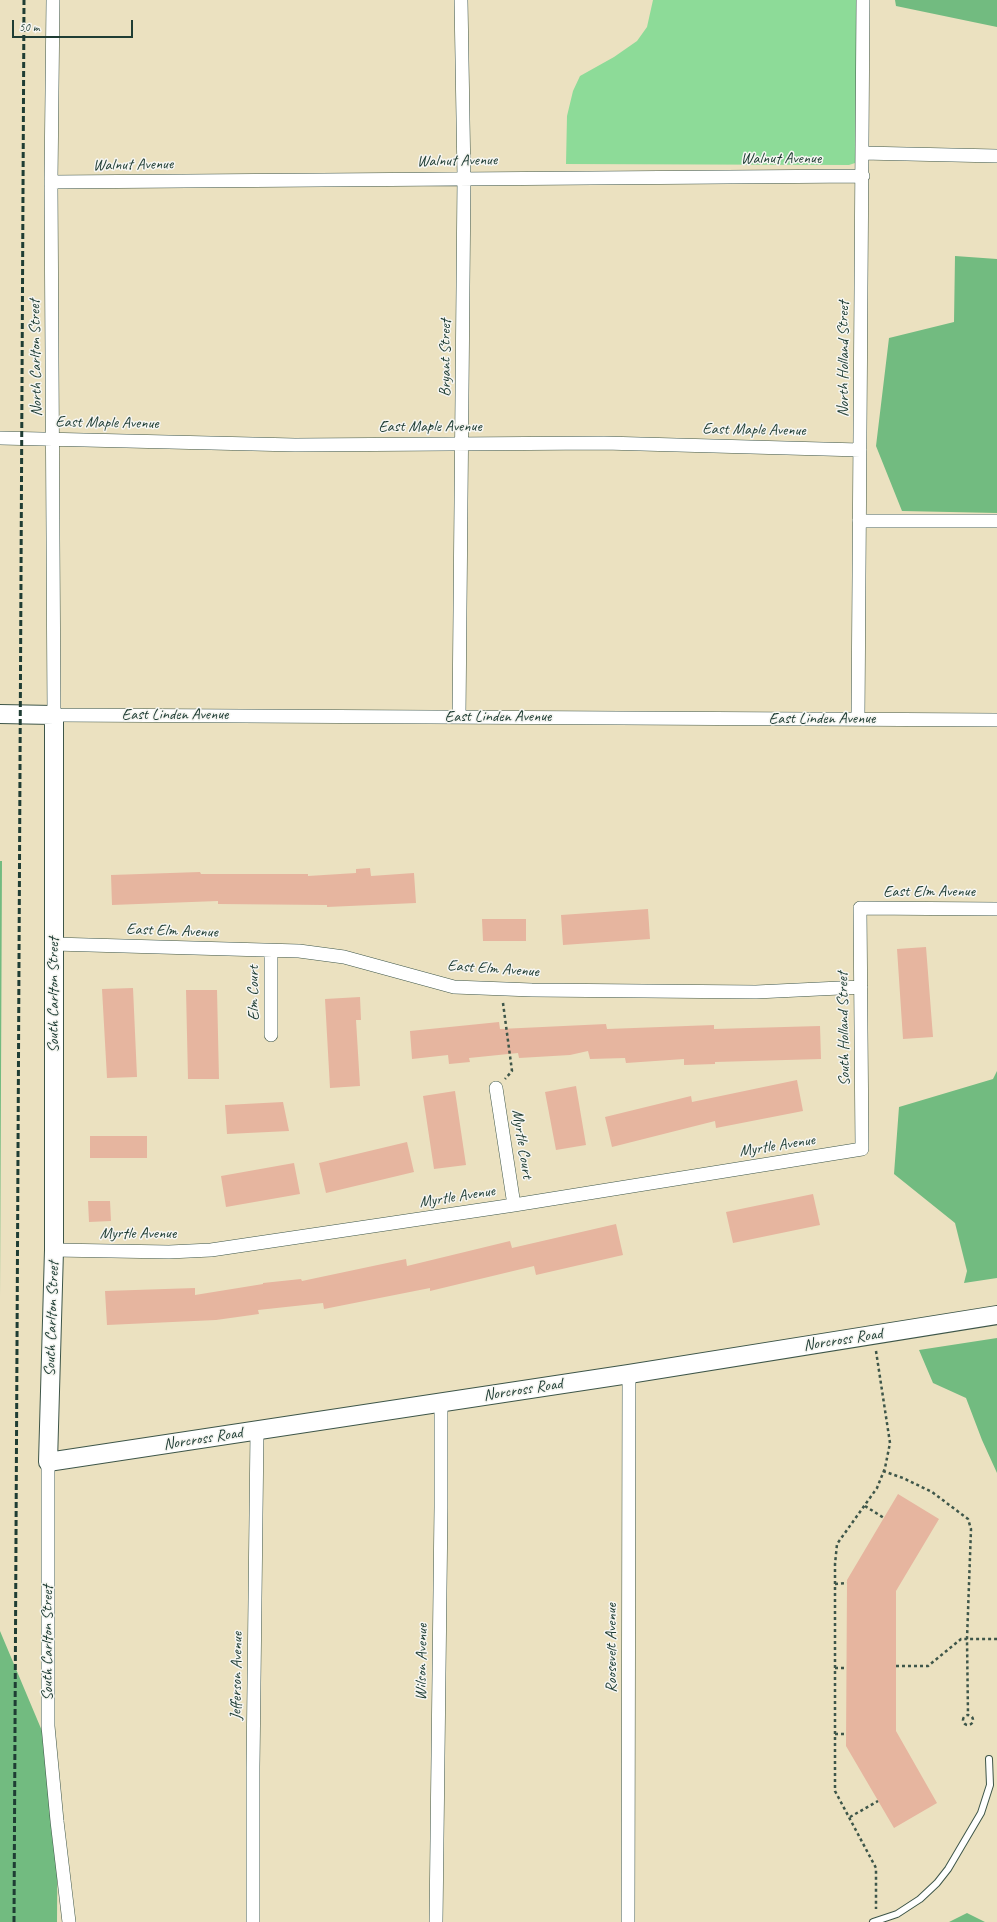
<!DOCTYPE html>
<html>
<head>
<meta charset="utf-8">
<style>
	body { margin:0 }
	#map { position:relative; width:997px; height:1922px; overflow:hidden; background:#ebe1c0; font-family:Caveat,sans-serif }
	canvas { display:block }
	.scale { position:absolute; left:12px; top:20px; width:121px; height:18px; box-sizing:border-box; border:2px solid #1f3d34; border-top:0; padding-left:5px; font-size:12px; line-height:14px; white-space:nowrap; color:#1f3d34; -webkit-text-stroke:3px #f6f6f2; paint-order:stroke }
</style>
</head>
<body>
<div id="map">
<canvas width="997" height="1922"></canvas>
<div class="scale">50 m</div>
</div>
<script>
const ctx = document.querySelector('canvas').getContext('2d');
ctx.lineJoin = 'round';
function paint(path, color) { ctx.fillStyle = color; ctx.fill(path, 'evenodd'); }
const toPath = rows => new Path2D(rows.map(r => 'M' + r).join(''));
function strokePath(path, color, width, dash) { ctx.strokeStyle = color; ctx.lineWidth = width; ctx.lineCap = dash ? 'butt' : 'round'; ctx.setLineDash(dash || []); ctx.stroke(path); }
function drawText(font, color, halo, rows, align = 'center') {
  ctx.font = font + ' Caveat,sans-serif'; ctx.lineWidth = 3; ctx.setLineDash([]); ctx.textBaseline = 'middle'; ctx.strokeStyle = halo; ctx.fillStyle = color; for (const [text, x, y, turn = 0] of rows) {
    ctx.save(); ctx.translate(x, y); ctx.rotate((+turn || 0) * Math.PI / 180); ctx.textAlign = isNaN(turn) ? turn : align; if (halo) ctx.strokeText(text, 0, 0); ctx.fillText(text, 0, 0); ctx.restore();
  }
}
paint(toPath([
	[653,0,859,0,858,162,849,165,566,164,567,116,573,91,580,76,614,57,637,41,647,27]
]), '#8ddb98');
paint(toPath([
	[895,0,997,0,997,27,896,6],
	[955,256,997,259,997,513,902,511,876,446,889,338,954,322],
	[0,861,2,861,0,1296],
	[997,1071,997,1278,964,1283,967,1271,955,1223,894,1174,899,1107,993,1079],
	[997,1338,997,1473,982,1440,966,1398,933,1383,919,1350],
	[0,1631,58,1769,57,1922,0,1922],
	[967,1913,985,1922,949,1922]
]), '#72bb80');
paint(toPath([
	[370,868,371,876,414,873,416,903,327,907,327,905,218,904,218,901,112,905,111,875,200,872,201,874,308,874,308,876,356,873,356,869],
	[648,909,650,939,563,945,561,915],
	[482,919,526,919,526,941,483,941],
	[926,947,933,1037,903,1039,897,949],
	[133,988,137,1077,107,1078,102,989],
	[186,990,217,990,219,1079,188,1079],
	[360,997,361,1020,356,1020,360,1086,330,1088,325,999],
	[499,1022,500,1029,606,1024,607,1029,714,1025,714,1029,820,1026,821,1059,715,1062,715,1064,684,1065,684,1059,626,1063,625,1058,590,1059,588,1051,570,1055,519,1058,518,1053,469,1058,470,1062,449,1064,448,1055,412,1059,410,1031],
	[797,1080,803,1111,716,1128,715,1121,612,1147,605,1117,691,1096,692,1102],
	[576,1086,586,1145,556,1150,545,1092],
	[455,1091,466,1165,434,1169,423,1096],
	[283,1102,289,1131,227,1134,225,1105],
	[90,1136,147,1136,147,1158,90,1158],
	[407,1142,414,1172,326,1193,319,1163],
	[294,1163,300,1194,226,1207,221,1176],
	[813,1194,820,1225,733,1243,726,1212],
	[88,1201,110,1201,111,1221,89,1222],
	[616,1224,623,1255,536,1275,534,1266,430,1291,430,1288,324,1309,323,1303,258,1310,259,1314,216,1320,107,1325,105,1291,195,1288,195,1295,263,1284,263,1283,301,1279,302,1281,406,1259,407,1266,510,1241,512,1248],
	[898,1494,939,1519,896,1591,896,1731,937,1803,894,1828,846,1746,847,1583,847,1580]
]), '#e6b59f');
const lane = toPath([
	[873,1922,897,1914,920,1899,937,1883,948,1869,981,1813,990,1785,989,1759]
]);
const street = toPath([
	[53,0,51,182,54,715,997,720],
	[862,153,997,156],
	[51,182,863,176],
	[0,438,295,445,604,443,860,450],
	[859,521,997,521],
	[459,717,464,178,461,0],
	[858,719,863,0],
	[54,944,299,951,344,957,454,987,532,990,756,992,861,987],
	[271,951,271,1035],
	[496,1088,514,1205],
	[54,1250,169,1252,211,1250,514,1205,862,1149,860,908,997,909],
	[48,1462,48,1726,57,1821,69,1922],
	[253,1922,253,1767,257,1431],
	[436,1922,441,1507,441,1403],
	[628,1922,629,1374]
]);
const secondary = toPath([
	[0,714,54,715,54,1250,48,1462,629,1374,997,1315]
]);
strokePath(lane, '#3e5649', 8);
strokePath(street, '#3e5649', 14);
strokePath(secondary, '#3e5649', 20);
strokePath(toPath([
	[503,1003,512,1071,505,1079],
	[876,1351,890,1443,885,1468,877,1488,837,1544,835,1564,835,1791,876,1868,876,1909],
	[883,1471,903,1478,932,1492,968,1519,971,1529,967,1639,997,1639],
	[865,1506,884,1518],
	[835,1584,847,1583],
	[896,1666,928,1666,961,1639,967,1639,968,1715],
	[835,1668,847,1668],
	'963 1720a5 5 0 1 1 10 0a5 5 0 1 1-10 0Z',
	[835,1734,846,1734],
	[850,1817,878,1801]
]), '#3e5649', 2.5, [3, 3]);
strokePath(lane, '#fff', 6);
strokePath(street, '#fff', 13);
strokePath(secondary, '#fff', 18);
strokePath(toPath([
	[14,1922,24,0]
]), '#1f3d34', 3, [6, 3]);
drawText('16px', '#1f3d34', '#f6f6f2', [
	["Walnut Avenue",781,159],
	["Walnut Avenue",457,161,-1],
	["Walnut Avenue",133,165,-1],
	["North Carlton Street",36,358,-91],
	["Bryant Street",446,358,-90],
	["North Holland Street",844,359,-90],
	["East Maple Avenue",107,423,1],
	["East Maple Avenue",430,427],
	["East Maple Avenue",754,430,1],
	["East Linden Avenue",175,715],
	["East Linden Avenue",498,717],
	["East Linden Avenue",822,719],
	["East Elm Avenue",929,892],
	["East Elm Avenue",172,931,2],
	["East Elm Avenue",493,969,4],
	["Elm Court",254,993,-90],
	["South Carlton Street",54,995,-90],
	["South Holland Street",844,1029,-91],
	["Myrtle Court",522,1144,81],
	["Myrtle Avenue",777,1146,-9],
	["Myrtle Avenue",457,1197,-9],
	["Myrtle Avenue",138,1234],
	["South Carlton Street",52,1319,-88],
	["Norcross Road",843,1340,-9],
	["Norcross Road",523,1390,-9],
	["Norcross Road",203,1439,-9],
	["South Carlton Street",48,1643,-90],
	["Roosevelt Avenue",612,1648,-90],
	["Wilson Avenue",422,1662,-89],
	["Jefferson Avenue",237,1676,-89]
]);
</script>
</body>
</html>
